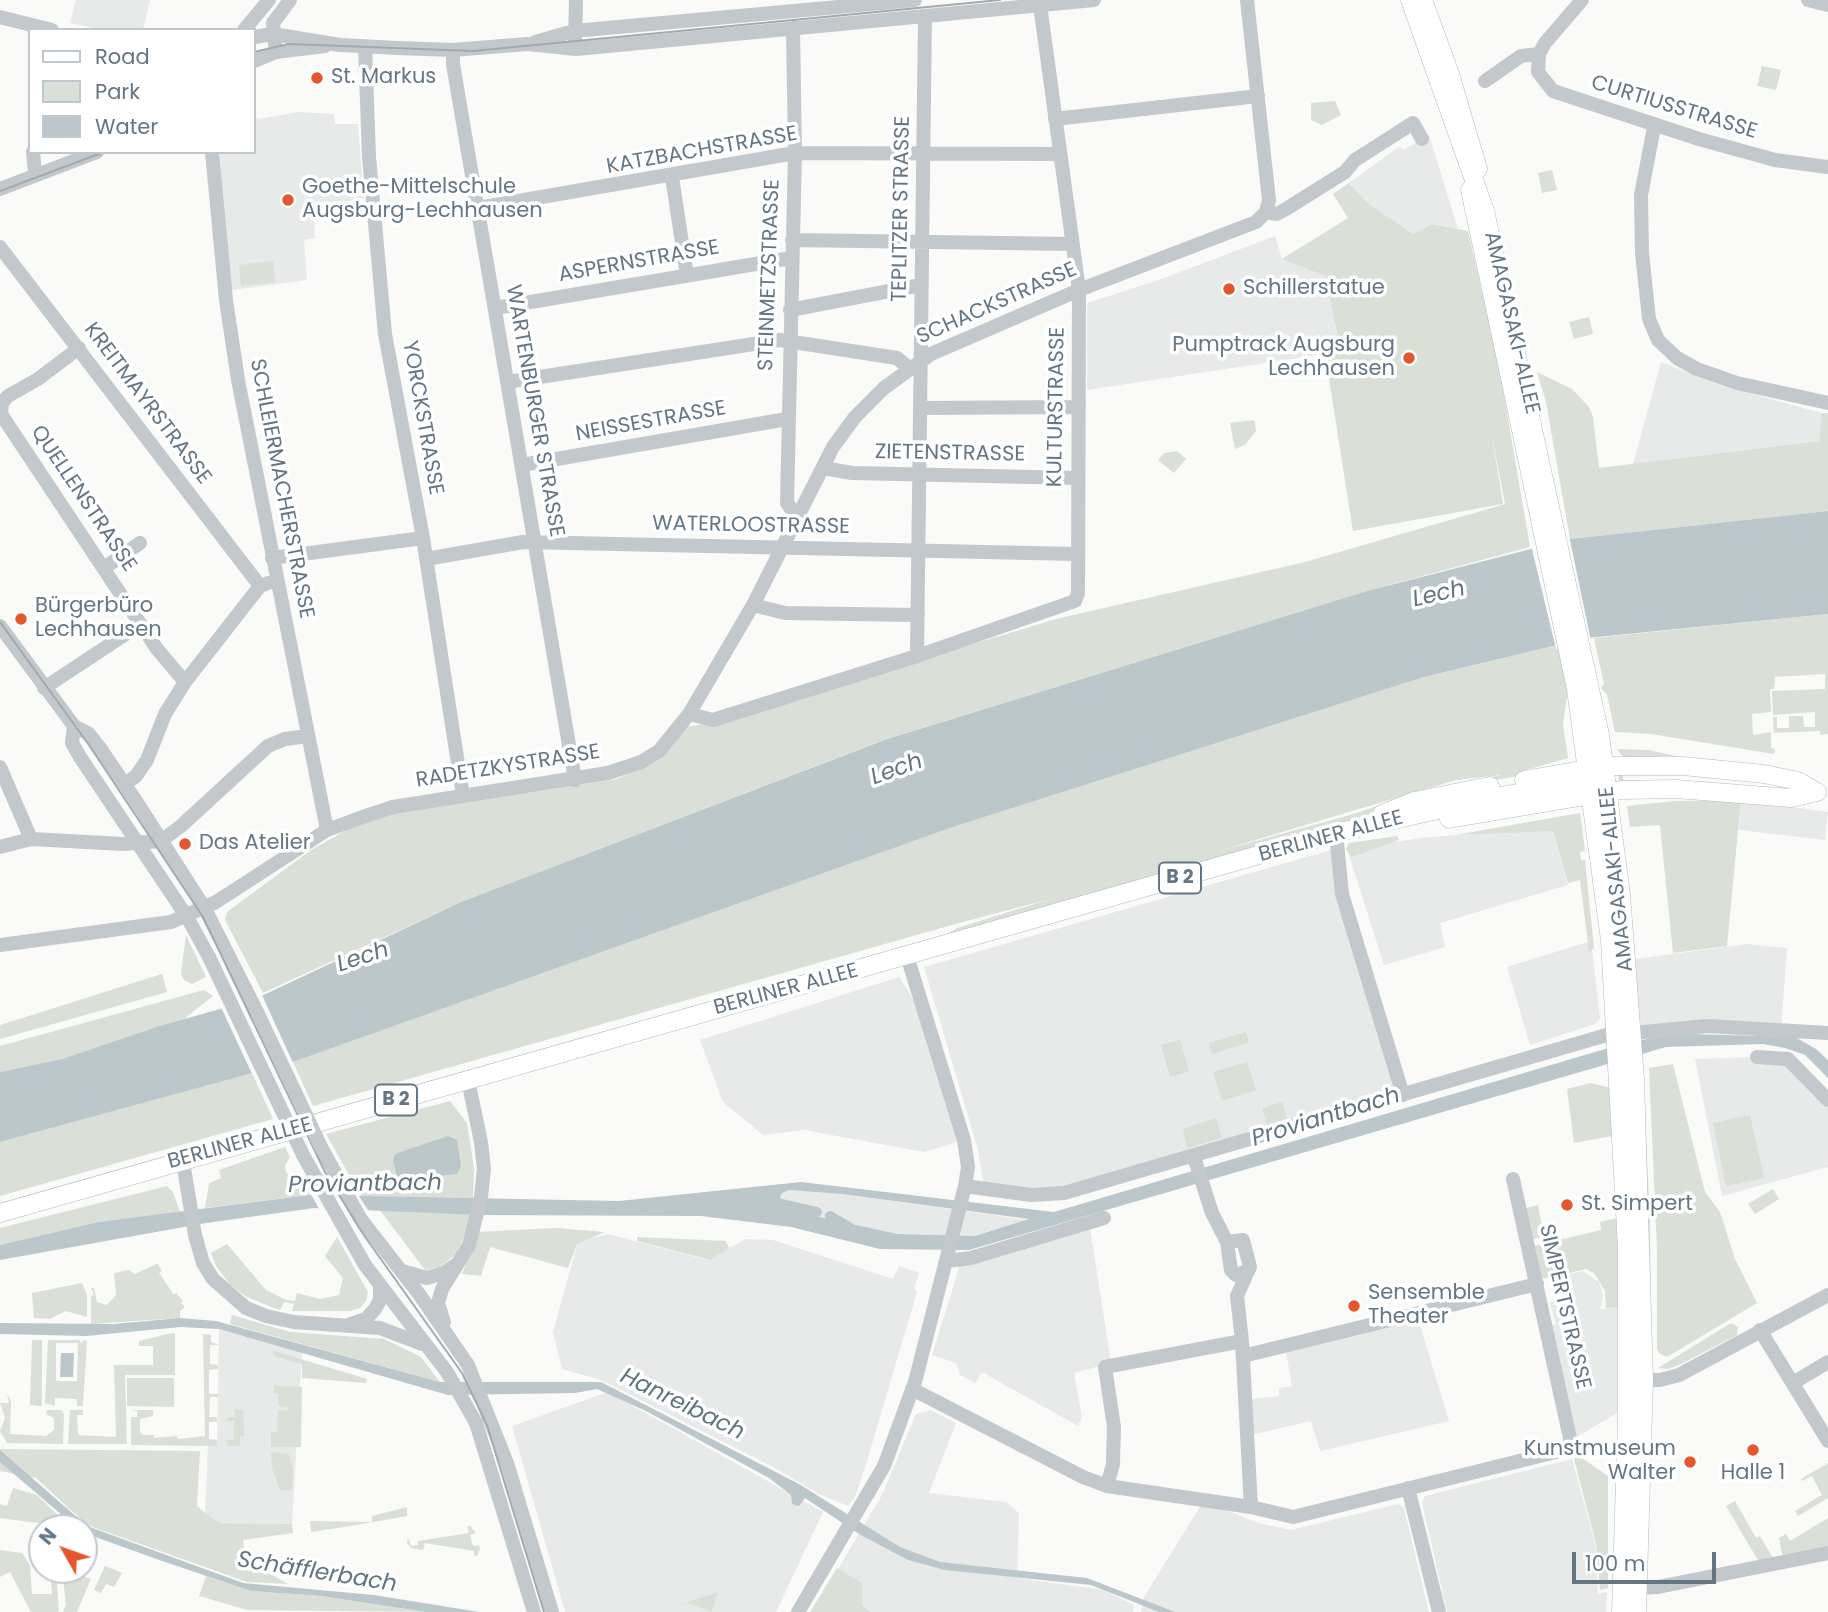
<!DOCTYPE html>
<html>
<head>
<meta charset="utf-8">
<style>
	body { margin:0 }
	#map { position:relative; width:1828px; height:1612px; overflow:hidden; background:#fafaf8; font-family:Poppins,sans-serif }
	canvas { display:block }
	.legend { position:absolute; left:28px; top:28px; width:228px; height:126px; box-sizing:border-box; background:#fff; border:2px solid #c1c8cd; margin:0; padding:9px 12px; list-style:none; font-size:21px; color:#657683 }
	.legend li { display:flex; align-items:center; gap:14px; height:35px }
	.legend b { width:35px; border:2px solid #c1c8cd }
	.north { position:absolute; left:28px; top:1514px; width:70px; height:70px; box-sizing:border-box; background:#fff; border:2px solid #c1c8cd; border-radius:50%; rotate:310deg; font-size:19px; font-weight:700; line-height:28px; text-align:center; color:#657683 }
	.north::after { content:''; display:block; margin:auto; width:24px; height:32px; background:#e4572e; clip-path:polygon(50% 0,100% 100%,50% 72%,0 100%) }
	.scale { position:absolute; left:1572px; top:1552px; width:144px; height:32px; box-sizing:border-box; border:4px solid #657683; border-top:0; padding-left:9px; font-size:21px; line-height:24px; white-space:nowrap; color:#657683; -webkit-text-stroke:5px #fff; paint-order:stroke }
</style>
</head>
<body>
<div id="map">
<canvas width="1828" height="1612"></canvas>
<ul class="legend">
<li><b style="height:9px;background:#fff"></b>Road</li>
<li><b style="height:19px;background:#dadfd7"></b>Park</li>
<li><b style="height:19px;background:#bbc7cb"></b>Water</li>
</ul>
<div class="north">N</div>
<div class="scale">100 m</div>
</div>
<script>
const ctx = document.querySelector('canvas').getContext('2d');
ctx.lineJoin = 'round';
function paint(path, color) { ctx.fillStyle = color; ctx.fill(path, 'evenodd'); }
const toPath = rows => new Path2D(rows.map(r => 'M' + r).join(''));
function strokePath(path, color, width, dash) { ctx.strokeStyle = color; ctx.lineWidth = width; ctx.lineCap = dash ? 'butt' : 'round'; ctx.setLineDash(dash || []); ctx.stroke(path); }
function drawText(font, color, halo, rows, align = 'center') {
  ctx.font = font + ' Poppins,sans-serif'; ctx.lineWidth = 7; ctx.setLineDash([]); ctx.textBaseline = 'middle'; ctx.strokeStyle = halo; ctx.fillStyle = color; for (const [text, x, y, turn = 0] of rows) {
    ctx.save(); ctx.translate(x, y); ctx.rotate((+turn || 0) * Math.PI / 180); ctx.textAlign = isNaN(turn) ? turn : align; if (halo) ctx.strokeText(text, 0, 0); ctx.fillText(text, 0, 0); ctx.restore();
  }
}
paint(toPath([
	[76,0,150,0,143,30,103,30,70,23],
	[254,110,257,119,299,112,334,114,335,124,358,124,364,199,313,205,315,238,304,240,307,280,231,290,221,205,220,152,254,152],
	[1429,135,1458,229,1433,224,1413,234,1367,204,1349,183,1400,146,1403,150],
	[1275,236,1282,259,1325,276,1338,339,1323,341,1325,354,1087,390,1087,303,1159,280],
	[1661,362,1720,385,1822,413,1819,441,1633,464],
	[1741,800,1828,812,1825,840,1739,830],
	[1524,831,1553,831,1568,885,1440,923,1445,947,1384,965,1347,849,1428,837],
	[1331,850,1338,896,1401,1093,1051,1195,984,1186,978,1150,924,967],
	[1591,941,1600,1018,1595,1024,1530,1045,1507,967],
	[1747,944,1787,948,1781,1029,1641,1032,1635,959],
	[899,977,923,1014,964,1140,924,1152,804,1130,763,1135,723,1102,700,1040],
	[1782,1056,1828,1100,1828,1167,1722,1196,1695,1059],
	[789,1190,842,1194,1030,1220,974,1236,898,1234,783,1209,778,1203,782,1193],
	[1090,1228,1111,1363,1074,1373,1082,1417,1078,1426,982,1372,975,1383,960,1375,956,1363,932,1355,960,1265],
	[608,1234,707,1260,746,1239,773,1240,893,1279,899,1266,919,1273,914,1288,917,1292,867,1461,855,1497,848,1506,819,1494,771,1466,601,1380,562,1369,553,1332,578,1242],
	[1583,1271,1599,1282,1603,1295,1600,1309,1620,1307,1620,1411,1577,1437,1551,1326,1556,1324,1550,1303,1562,1296,1558,1277],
	[1417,1315,1449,1421,1320,1451,1311,1421,1246,1436,1245,1400,1279,1396,1279,1388,1292,1386,1285,1347],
	[219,1329,302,1352,292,1524,220,1523,205,1513,208,1446,217,1446],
	[608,1392,823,1512,776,1612,565,1612,512,1426],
	[930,1410,956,1423,929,1493,1006,1502,1019,1513,1017,1578,1104,1590,1134,1605,1133,1612,870,1612,862,1605,862,1584,838,1569,882,1495,916,1414],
	[1572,1459,1596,1547,1598,1594,1607,1592,1606,1612,1447,1612,1422,1503,1425,1496],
	[1398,1504,1404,1508,1429,1612,1141,1612,1144,1597,1201,1505,1216,1506,1258,1523,1291,1530]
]), '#e8e9e9');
paint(toPath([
	[1762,66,1781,70,1776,90,1757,86],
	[1335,101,1341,115,1322,125,1311,120,1311,103],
	[1552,170,1557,190,1542,193,1538,173],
	[1349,183,1367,203,1413,234,1432,224,1468,231,1499,366,1530,547,1367,591,886,739,461,902,263,993,225,920,227,912,311,850,357,824,396,813,617,779,646,766,663,754,687,727,714,722,1056,619,1305,562,1505,504,1492,437,1503,504,1353,531,1323,341,1338,338,1325,276,1282,259,1348,218,1333,194],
	[273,261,275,282,241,286,239,265],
	[1589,317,1593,334,1574,339,1569,322],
	[1537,372,1572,389,1589,407,1593,417,1599,468,1819,441,1822,413,1828,413,1828,511,1570,539,1546,402],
	[1254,420,1256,431,1245,445,1235,449,1230,423],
	[1177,451,1186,459,1174,473,1158,460,1164,453],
	[1828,614,1828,734,1820,735,1820,731,1774,733,1773,717,1777,717,1777,728,1789,728,1789,716,1803,716,1804,727,1815,727,1815,712,1773,715,1772,691,1825,689,1825,674,1775,677,1774,689,1770,689,1771,712,1752,714,1753,735,1771,732,1771,748,1775,749,1774,754,1651,734,1615,732,1607,695,1601,688,1604,684,1594,638],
	[1559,645,1568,690,1563,725,1568,758,1519,772,1569,763,1553,770,1483,782,946,935,957,928,1047,900,959,923,313,1106,293,1062,953,827,1424,677],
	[1501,775,1421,792,1350,815,1219,851,1456,780],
	[1617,749,1649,750,1676,756,1623,757],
	[1741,800,1727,946,1673,953,1660,825,1630,827,1627,806,1676,801],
	[1580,813,1585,851,1580,852,1581,860,1585,860,1594,948,1589,952,1580,880,1568,883,1553,831,1455,835],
	[1397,836,1399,840,1352,857,1346,849,1349,843],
	[186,935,206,977,192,984,184,980,181,974],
	[162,974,167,992,0,1039,0,1025],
	[204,990,213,996,184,1019,62,1059,0,1072,0,1046],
	[1246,1032,1249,1042,1212,1054,1209,1043],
	[1180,1040,1189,1071,1170,1077,1161,1045],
	[1247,1062,1256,1090,1222,1101,1213,1072],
	[1673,1064,1705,1192,1720,1212,1735,1259,1757,1303,1667,1357,1660,1354,1657,1349,1657,1249,1649,1068],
	[252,1073,273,1119,0,1196,0,1142],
	[1590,1083,1611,1088,1612,1136,1574,1143,1567,1089],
	[1643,1084,1650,1218,1651,1341],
	[450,1101,467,1123,474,1168,473,1199,464,1237,455,1255,440,1267,425,1270,370,1197,361,1196,326,1134],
	[1282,1102,1287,1119,1267,1124,1262,1108],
	[1750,1115,1764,1178,1726,1186,1713,1123],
	[1216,1118,1222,1138,1187,1148,1183,1129],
	[285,1147,290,1157,285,1165,286,1172,292,1179,300,1178,310,1195,205,1208,209,1183,221,1178,219,1170],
	[167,1186,173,1192,180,1212,98,1222,0,1245,0,1228],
	[1773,1189,1779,1199,1755,1214,1748,1204],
	[1538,1205,1544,1237,1533,1239,1526,1208],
	[1618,1218,1620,1307,1606,1308,1605,1291,1594,1273,1586,1269,1557,1276,1550,1242,1601,1230,1600,1222],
	[555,1228,605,1232,577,1244,568,1268,490,1247,481,1276,462,1274,477,1232],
	[337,1237,368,1292,366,1301,360,1308,351,1311,292,1311,294,1304,284,1302,280,1310,271,1307,245,1296,230,1285,216,1266,211,1253,227,1244,266,1290,286,1300,295,1301,297,1293,320,1299,339,1295,343,1278,325,1256],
	[637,1237,726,1241,729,1248,710,1260,637,1241],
	[1546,1243,1554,1276,1541,1279,1535,1246],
	[156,1264,158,1264,162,1271,159,1273,174,1295,176,1293,183,1301,181,1303,185,1307,180,1311,180,1318,91,1324,91,1296,94,1295,91,1288,94,1288,97,1302,107,1305,116,1295,114,1273,128,1270,135,1274],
	[82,1283,87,1295,87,1317,66,1311,50,1319,34,1318,32,1293],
	[232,1315,290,1332,384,1339,421,1357,440,1382,230,1324],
	[1731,1323,1738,1327,1737,1335,1681,1364,1668,1369,1658,1368],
	[172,1333,175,1333,175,1375,125,1375,127,1444,68,1444,70,1410,83,1410,83,1415,77,1415,78,1435,116,1437,114,1365,153,1365,153,1346,139,1346,139,1341],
	[203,1334,211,1335,211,1342,219,1345,210,1345,210,1364,218,1365,218,1369,209,1370,209,1394,218,1394,218,1397,210,1397,209,1417,217,1417,217,1422,209,1422,209,1439,217,1440,217,1446,131,1445,131,1417,137,1417,137,1411,131,1410,153,1410,153,1416,140,1419,140,1432,143,1435,154,1435,154,1438,177,1436,178,1439,205,1436],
	[32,1340,42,1340,42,1406,30,1405],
	[48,1340,80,1340,81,1344,83,1340,87,1341,83,1406,77,1406,77,1399,55,1398,55,1406,45,1403],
	[56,1343,78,1343,77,1381,56,1381],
	[274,1351,367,1379,366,1383,302,1378,302,1364,273,1356],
	[127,1378,174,1378,174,1407,127,1406],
	[274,1386,302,1387,301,1447,271,1447,271,1432,277,1432,278,1410,287,1411,288,1407,278,1406,278,1393,273,1393],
	[7,1393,11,1402,10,1434,46,1436,54,1430,54,1418,46,1414,47,1410,61,1410,64,1414,63,1444,7,1443,0,1431,5,1418,0,1403,9,1403],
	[235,1409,243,1411,244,1436,240,1436,240,1446,227,1446,227,1440,234,1439,234,1421,227,1421,228,1417,235,1417],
	[0,1449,200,1451,197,1506,205,1513,220,1523,292,1524,293,1533,243,1540,246,1570,271,1574,288,1584,247,1582,87,1525,36,1478,0,1471],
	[271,1452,289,1454,293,1470,292,1490,280,1490,272,1468],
	[1579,1456,1608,1476,1608,1588,1600,1590,1596,1544,1574,1459],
	[1828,1463,1828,1498,1798,1516,1795,1511,1822,1495,1812,1476,1802,1481,1801,1479],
	[13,1488,37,1495,71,1528,48,1528,45,1524,0,1518,0,1504,7,1506],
	[1735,1501,1756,1538,1760,1536,1773,1558,1759,1562,1726,1506],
	[407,1507,407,1516,356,1525,311,1532,310,1521,372,1522,372,1516],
	[1828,1518,1828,1549,1783,1559,1779,1538,1786,1534,1790,1541],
	[470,1526,476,1533,470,1535,473,1546,479,1545,480,1549,477,1556,474,1556,474,1551,425,1543,423,1550,411,1548,407,1543,408,1537,411,1546,418,1545,418,1541,469,1533,467,1527],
	[0,1550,22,1553,30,1565,32,1594,52,1594,50,1570,56,1570,59,1612,31,1612,10,1572,0,1577],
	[84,1561,89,1563,83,1576,91,1579,87,1588,77,1612,63,1612,66,1605,62,1570,84,1570],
	[105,1566,122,1573,114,1587,106,1584,101,1593,94,1590],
	[837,1568,862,1583,862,1605,870,1612,810,1612],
	[206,1576,251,1591,321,1596,426,1612,247,1610,199,1596],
	[718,1592,711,1612,688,1603,679,1605]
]), '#dadfd7');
paint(toPath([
	[1828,511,1828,614,1587,638,1424,677,953,827,293,1062,0,1142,0,1072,62,1059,160,1026,255,999,461,902,887,739,1367,591,1570,539],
	[1691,1034,1795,1037,1816,1049,1828,1060,1828,1078,1805,1055,1785,1048,1763,1044,1666,1047,969,1250,880,1249,791,1227,701,1216,480,1215,314,1208,206,1223,0,1260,0,1245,98,1222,310,1195,619,1201,801,1182,1054,1212,1605,1049,1651,1038],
	[789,1190,842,1194,1029,1219,975,1236,898,1234,783,1209,778,1203,782,1193],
	[448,1136,457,1140,461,1166,457,1174,403,1179,397,1176,393,1160,395,1154],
	[180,1318,216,1321,440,1382,601,1382,799,1484,900,1547,940,1562,1087,1578,1175,1612,1159,1612,1091,1585,945,1570,908,1560,859,1534,805,1498,799,1506,792,1504,791,1495,769,1478,646,1411,597,1389,575,1393,448,1395,219,1329,181,1327,86,1336,0,1334,0,1323,114,1324],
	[61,1353,74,1353,73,1377,60,1377],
	[0,1450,87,1526,243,1583,374,1595,479,1612,426,1612,321,1596,251,1591,162,1561,87,1534,84,1528,77,1528,0,1462]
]), '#bbc7cb');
paint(toPath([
	[1569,535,1591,641,1556,649,1531,545],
	[261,993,294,1065,253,1076,220,1005],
	[309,1191,357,1193,371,1215,321,1212]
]), '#fafaf8');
strokePath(toPath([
	[767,1208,778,1203,817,1212],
	[830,1216,849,1227]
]), '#bbc7cb', 10);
strokePath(toPath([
	[1592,782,1623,779]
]), '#d5d9db', 18, [18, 9]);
const major = toPath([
	[1410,0,1485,211,1600,735,1621,895,1635,1079,1644,1381,1637,1612],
	[1423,0,1450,74,1478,169],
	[1470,190,1576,689,1610,940,1627,1247,1627,1416,1621,1612],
	[1524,780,1604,766,1683,766,1764,774,1798,781,1817,792],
	[1382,814,1414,801,1490,786],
	[1449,819,1621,790,1676,789,1791,798,1817,792],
	[0,1213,1336,833,1495,797,1575,783]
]);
strokePath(major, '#b5babe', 19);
strokePath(toPath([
	[1247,0,1269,200,1266,212],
	[1582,0,1545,43,1539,54,1538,72,1553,91,1699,139,1775,160,1828,167],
	[1808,0,1828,5],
	[0,17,52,30],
	[793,28,795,153,787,503,798,519],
	[244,30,269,0],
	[254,37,273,34,340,45,398,48,453,50,527,44,576,49,1094,0],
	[575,41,576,0],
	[535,42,574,31,915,0],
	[275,44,273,23,290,0],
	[365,46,369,157,385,334,423,538,463,796],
	[453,50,453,64,575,780],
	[254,61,276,52,325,46],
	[1485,81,1521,56,1539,54],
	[1055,119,1258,96],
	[1654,127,1641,195,1642,253,1649,319,1658,340,1677,358,1697,369,1737,383,1828,403],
	[33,152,35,173],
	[212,152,226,300,238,380,327,830],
	[672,177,687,276],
	[0,189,97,152],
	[478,208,795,153,1060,154],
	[1266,212,1277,214,1286,209,1345,172,1355,160,1413,123,1422,139],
	[792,240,1073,244],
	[0,247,260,586],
	[495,308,791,258],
	[790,310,921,285],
	[79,348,38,379,8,396,2,403,1,414,157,649,185,682],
	[507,382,780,340,897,358,909,368],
	[920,408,1079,407],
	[522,465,787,419],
	[823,468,852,473,1077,478],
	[272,558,423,538],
	[426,559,523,542,1077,554],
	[104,568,140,543],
	[753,605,785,613,918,615],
	[0,626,74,726,89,734,100,748,138,804,204,907,258,1014],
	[917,656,925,16],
	[44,688,141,624],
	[689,714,713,720,917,656,1075,601,1078,593,1079,290,1040,5],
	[74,726,72,743,80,757,187,917,209,957],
	[0,767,31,839],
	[125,784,136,776,147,760,165,714,185,682,260,586,268,583],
	[1336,833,1342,894,1403,1095],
	[0,847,31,839,123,844,161,841,181,826,268,746,285,739,308,736],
	[0,945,171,922,216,902,327,830,360,818,393,807,608,773,641,762,659,751,689,714,753,605,833,447,855,417,884,388,931,354,1079,290,1256,222,1266,212],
	[1633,1033,1707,1026,1828,1033],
	[1757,1057,1788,1059,1828,1100],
	[322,1149,360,1218,419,1294,468,1365,507,1463,552,1612],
	[303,1155,365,1265,447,1372,476,1423,534,1612],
	[1194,1157,1212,1213,1227,1242,1231,1270,1236,1275,1248,1271,1250,1267,1243,1240,1227,1242],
	[183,1162,195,1235,203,1263,213,1279,246,1308,266,1316,294,1322,380,1328,422,1344],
	[965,1186,1031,1195,1064,1193,1617,1032],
	[947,1261,971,1258,1104,1218],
	[402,1271,427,1278,444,1273,454,1266],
	[1248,1271,1237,1296,1242,1341,1251,1507],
	[444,1322,438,1303,442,1289,469,1245,481,1197,484,1169,481,1142,468,1080],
	[351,1324,366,1319,375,1309,380,1300,380,1285],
	[1760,1330,1828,1441],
	[1243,1356,1537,1284],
	[1633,1380,1660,1380,1679,1375,1828,1295],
	[1793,1383,1828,1362],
	[912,1389,1083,1477,1107,1486,1251,1507,1293,1517,1560,1451,1570,1445,1570,1438,1513,1179],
	[1107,1486,1113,1464,1114,1427,1105,1367,1242,1341],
	[1408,1488,1439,1612],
	[1629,1584,1637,1588,1658,1587,1828,1553],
	[798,1612,884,1466,915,1382,965,1186,968,1167,964,1140,907,956]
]), '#c3c8cc', 14);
strokePath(major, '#fff', 18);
strokePath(toPath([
	[254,52,289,44,473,51,1000,0],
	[0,191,104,152],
	[0,622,89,745,203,917,325,1172,363,1234,462,1373,487,1425,544,1612]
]), '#a2aab0', 2);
strokePath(toPath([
	[209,957,303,1155],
	[258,1014,322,1149]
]), '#c3c8cc', 14);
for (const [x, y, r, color] of [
	[317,78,7,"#e4572e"],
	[288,200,7,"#e4572e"],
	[1229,289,7,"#e4572e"],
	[1409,358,7,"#e4572e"],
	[21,619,7,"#e4572e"],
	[185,844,7,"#e4572e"],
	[1567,1205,7,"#e4572e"],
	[1354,1306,7,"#e4572e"],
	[1753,1450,7,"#e4572e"],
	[1690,1462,7,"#e4572e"]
]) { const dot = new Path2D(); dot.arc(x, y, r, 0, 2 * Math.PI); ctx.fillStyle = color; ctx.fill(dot); strokePath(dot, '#fff', 2.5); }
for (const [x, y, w] of [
	[1180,878,42],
	[396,1100,42]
]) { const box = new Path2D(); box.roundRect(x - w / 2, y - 15.5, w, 31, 5); ctx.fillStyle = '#fff'; ctx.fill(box); strokePath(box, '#657683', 2); }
drawText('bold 19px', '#657683', null, [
	["B 2",1180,878],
	["B 2",396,1100]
]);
drawText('21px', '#657683', '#fff', [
	["St. Markus",331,78],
	["Goethe-Mittelschule",302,188],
	["Augsburg-Lechhausen",302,212],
	["Schillerstatue",1243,289],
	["Pumptrack Augsburg",1395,346,"right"],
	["Lechhausen",1395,370,"right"],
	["Bürgerbüro",35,607],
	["Lechhausen",35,631],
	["Das Atelier",199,844],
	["St. Simpert",1581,1205],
	["Sensemble",1368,1294],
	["Theater",1368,1318],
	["Kunstmuseum",1676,1450,"right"],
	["Walter",1676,1474,"right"],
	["Halle 1",1753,1474,"center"]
], 'left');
drawText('21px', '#657683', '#fff', [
	["CURTIUSSTRASSE",1674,108,17],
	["KATZBACHSTRASSE",702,151,-10],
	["TEPLITZER STRASSE",902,209,-89],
	["ASPERNSTRASSE",639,262,-10],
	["STEINMETZSTRASSE",770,275,-88],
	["SCHACKSTRASSE",997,304,-24],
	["AMAGASAKI-ALLEE",1511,323,77],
	["KREITMAYRSTRASSE",147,404,53],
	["KULTURSTRASSE",1057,407,-89],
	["WARTENBURGER STRASSE",534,411,80],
	["YORCKSTRASSE",422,418,80],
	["NEISSESTRASSE",651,422,-10],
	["ZIETENSTRASSE",950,454,1],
	["SCHLEIERMACHERSTRASSE",281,489,79],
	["QUELLENSTRASSE",83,499,56],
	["WATERLOOSTRASSE",751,526,1],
	["RADETZKYSTRASSE",508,767,-9],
	["BERLINER ALLEE",1331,837,-15],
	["AMAGASAKI-ALLEE",1617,879,-96],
	["BERLINER ALLEE",786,990,-15],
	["BERLINER ALLEE",240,1144,-15],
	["SIMPERTSTRASSE",1564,1307,77]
]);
drawText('italic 23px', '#60757c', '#fff', [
	["Lech",1439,595,-13],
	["Lech",897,770,-20],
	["Lech",363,958,-18],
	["Proviantbach",1326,1118,-17],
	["Proviantbach",365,1185,-1],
	["Hanreibach",682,1405,26],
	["Schäfflerbach",317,1573,9]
]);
</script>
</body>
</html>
